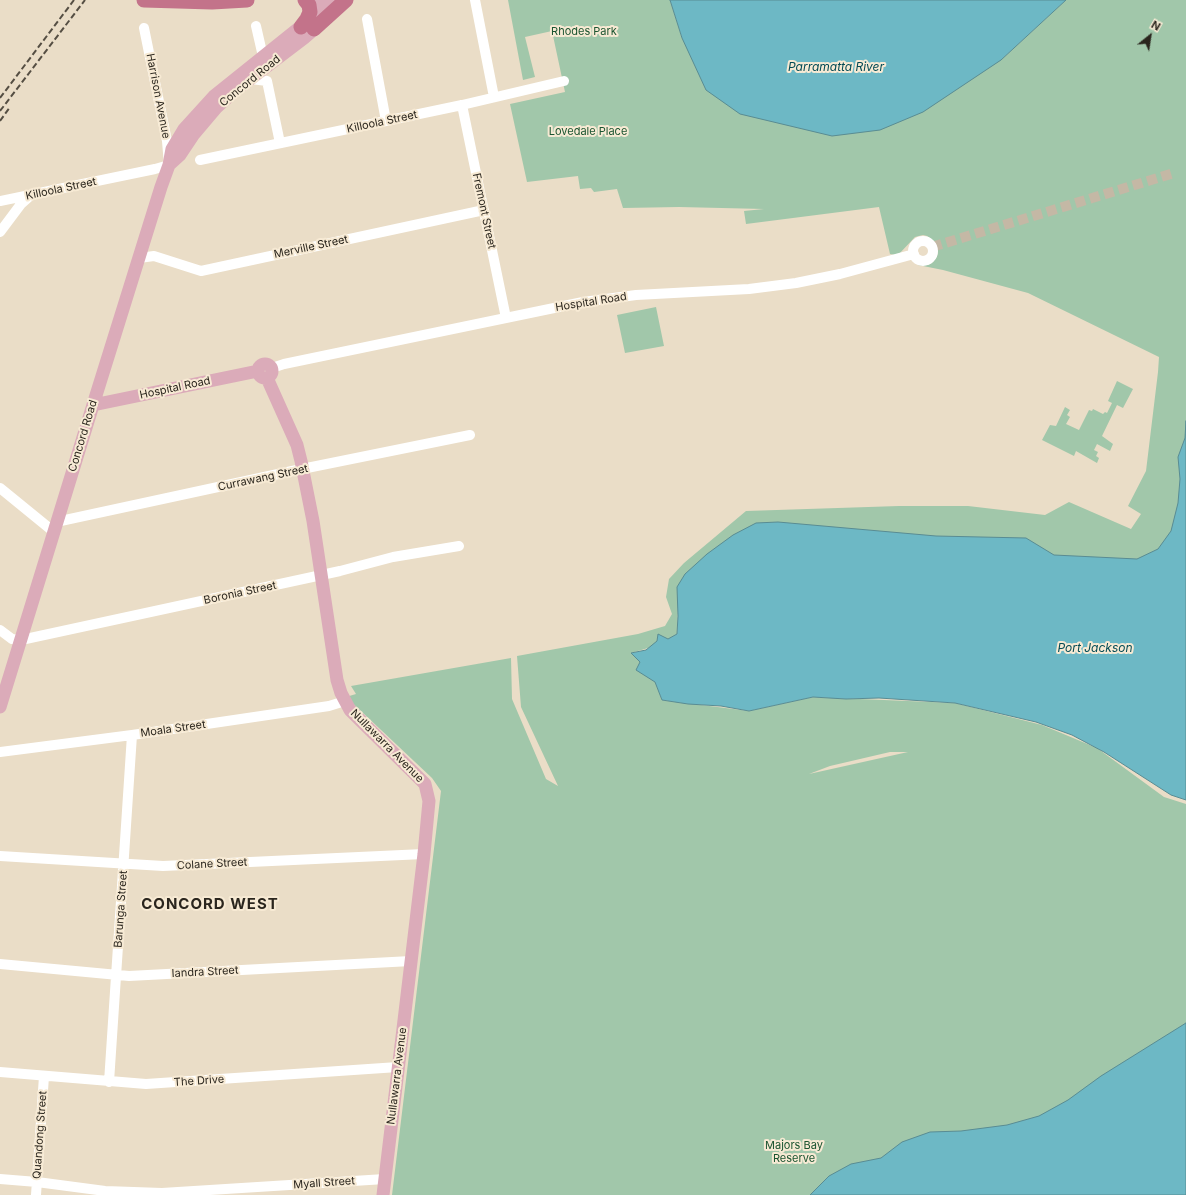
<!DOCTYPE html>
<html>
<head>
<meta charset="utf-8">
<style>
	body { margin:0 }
	#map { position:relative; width:1186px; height:1195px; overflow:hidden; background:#eaddc7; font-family:Inter,sans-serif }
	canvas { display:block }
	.north { position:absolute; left:1130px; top:16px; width:40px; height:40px; -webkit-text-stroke:3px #f7ead4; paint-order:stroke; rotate:30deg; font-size:11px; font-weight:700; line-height:16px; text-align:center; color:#2b261e }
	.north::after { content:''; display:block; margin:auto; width:14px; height:18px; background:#2b261e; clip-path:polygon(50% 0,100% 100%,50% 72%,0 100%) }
</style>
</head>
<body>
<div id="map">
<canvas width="1186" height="1195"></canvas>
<div class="north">N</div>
</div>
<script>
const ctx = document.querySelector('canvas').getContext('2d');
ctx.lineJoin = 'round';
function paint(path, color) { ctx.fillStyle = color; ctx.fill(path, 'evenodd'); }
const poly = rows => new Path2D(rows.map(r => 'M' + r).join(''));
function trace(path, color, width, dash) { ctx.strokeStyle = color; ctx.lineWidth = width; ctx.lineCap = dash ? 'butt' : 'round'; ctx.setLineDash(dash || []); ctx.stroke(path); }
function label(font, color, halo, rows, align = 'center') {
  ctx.font = font + ' Inter,sans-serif'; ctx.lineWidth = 4; ctx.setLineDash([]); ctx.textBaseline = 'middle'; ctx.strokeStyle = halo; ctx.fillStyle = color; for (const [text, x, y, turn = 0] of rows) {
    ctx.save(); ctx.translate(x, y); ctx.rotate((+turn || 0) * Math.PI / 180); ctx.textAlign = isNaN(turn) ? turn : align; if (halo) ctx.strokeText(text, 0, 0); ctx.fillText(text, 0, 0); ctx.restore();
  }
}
paint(poly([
	[508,0,670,0,682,38,1001,60,1066,0,1186,0,1186,496,1175,543,1136,565,678,607,677,634,665,643,631,653,641,662,656,681,662,700,749,711,813,697,955,703,1042,725,1097,748,1164,797,1186,804,1186,1042,1064,1118,822,1195,392,1195,441,791,432,778,346,697,356,694,351,686,511,658,512,699,546,779,558,786,521,707,517,656,638,634,665,626,672,614,666,597,669,579,684,563,746,511,899,506,968,506,1045,515,1069,502,1131,529,1141,514,1128,506,1146,471,1158,372,1159,357,1028,293,943,270,918,265,928,265,933,262,937,256,938,251,936,243,927,236,923,235,915,237,899,254,895,255,890,254,879,207,746,224,744,211,764,209,679,207,623,208,617,189,594,192,591,188,580,189,578,176,527,182,510,104,565,92,552,31,525,37,535,77,523,80],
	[890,752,908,752,809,774,830,766],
	[656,307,664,346,625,353,617,315],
	[1117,381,1133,389,1123,408,1117,405,1102,436,1113,444,1110,451,1097,444,1094,450,1098,452,1096,456,1099,458,1097,463,1076,451,1074,456,1042,440,1050,425,1056,426,1065,407,1070,410,1067,415,1070,417,1066,424,1079,430,1089,410,1092,411,1093,409,1103,414,1105,412,1107,413,1112,403,1108,401]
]), '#a1c7aa');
const water = poly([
	[670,0,1066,0,1001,60,923,112,880,130,832,136,740,114,706,90,682,38,670,0],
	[1186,421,1186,800,1171,795,1104,752,1072,735,1036,722,955,703,879,698,846,699,813,697,749,711,721,706,688,704,662,700,655,682,636,670,640,662,631,653,646,650,657,641,658,634,668,639,677,634,678,616,677,587,685,574,707,554,733,535,756,523,778,522,936,536,1026,538,1054,555,1137,559,1158,549,1171,531,1178,503,1180,479,1178,457,1185,438,1186,421],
	[1186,1023,1186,1195,810,1195,829,1176,851,1164,881,1158,902,1142,930,1132,961,1131,1007,1125,1039,1116,1068,1100,1101,1076,1186,1023]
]);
paint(water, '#6db8c5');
trace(water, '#598c93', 1);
trace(poly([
	[932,247,1174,173]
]), '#c4b8a5', 10, [10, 5]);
trace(poly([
	[475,0,494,97],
	[367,19,386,121],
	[256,26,264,61],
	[251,79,267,81,280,143],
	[462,105,506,318],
	[200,160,462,105,564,81],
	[0,201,155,169,169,165,167,141,144,28],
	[0,232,21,204,30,196],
	'913 251a10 10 0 1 1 20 0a10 10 0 1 1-20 0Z',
	[139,258,154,256,201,271,484,210],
	[272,368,284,364,583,302,636,295,749,289,796,283,840,274,914,254],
	[0,488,54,532],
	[56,522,292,471,470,435],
	[0,630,12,639,21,640,340,571,393,557,459,546],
	[0,752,132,735,329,706,345,701],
	[0,856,163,866,424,854],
	[0,964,129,976,411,961],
	[0,1072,146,1084,398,1067],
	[109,1082,132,735],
	[0,1179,37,1182,105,1191,162,1193,385,1179],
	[36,1195,44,1076]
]), '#fff', 10);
trace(poly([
	[169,165,180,155,194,134,216,108,237,89,304,38,319,25,325,17,332,0],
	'258 371a7 7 0 1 1 14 0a7 7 0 1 1-14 0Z',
	[267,378,297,445,301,461,313,521,337,680,341,693,350,710,425,784,429,801,424,854,383,1195],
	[93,405,258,371],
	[0,707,93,405,161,187,169,165,172,149,184,129,214,96,310,19,317,10,322,0]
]), '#dbabb9', 13);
trace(poly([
	[144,0,212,2,247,0],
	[301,27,307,19,310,12,309,5,305,0],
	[314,29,346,0]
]), '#c3738a', 15);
trace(poly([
	[0,98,74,0],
	[0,111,85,0],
	[0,121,10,107]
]), '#554e43', 2, [6, 3]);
label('11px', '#1a5430', '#f7ead4', [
	["Rhodes Park",584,32],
	["Lovedale Place",588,132],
	["Majors Bay",794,1146],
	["Reserve",794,1159]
]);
label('11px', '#2b261e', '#f7ead4', [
	["Concord Road",250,81,-39],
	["Harrison Avenue",158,96,79],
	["Killoola Street",382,122,-12],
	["Killoola Street",61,189,-12],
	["Fremont Street",484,211,78],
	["Merville Street",311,247,-12],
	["Hospital Road",591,302,-9],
	["Hospital Road",175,388,-12],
	["Concord Road",83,436,-73],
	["Currawang Street",263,478,-12],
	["Boronia Street",240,593,-12],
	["Moala Street",173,729,-8],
	["Nullawarra Avenue",387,746,45],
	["Colane Street",212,864,-3],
	["Barunga Street",121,909,-86],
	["Iandra Street",205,972,-3],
	["Nullawarra Avenue",397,1076,-83],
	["The Drive",199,1081,-4],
	["Quandong Street",40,1135,-86],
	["Myall Street",324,1183,-4]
]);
label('italic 12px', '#034a54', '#f7ead4', [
	["Parramatta River",836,67],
	["Port Jackson",1095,648]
]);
ctx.letterSpacing = '1px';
label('bold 15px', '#2b261e', '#f7ead4', [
	["CONCORD WEST",210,904]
]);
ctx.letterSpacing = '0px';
</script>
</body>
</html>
